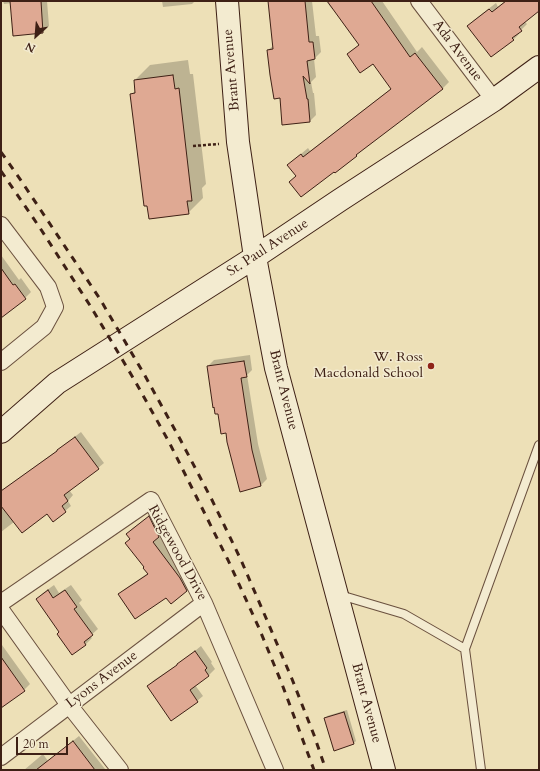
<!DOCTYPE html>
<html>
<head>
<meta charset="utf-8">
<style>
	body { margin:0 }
	#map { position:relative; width:540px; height:771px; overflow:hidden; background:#ede0b7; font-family:Cardo,serif }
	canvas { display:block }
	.frame { position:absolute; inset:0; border:2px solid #3e2015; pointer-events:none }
	.north { position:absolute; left:16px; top:16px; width:40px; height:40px; -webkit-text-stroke:3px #f3ebd0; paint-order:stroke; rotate:206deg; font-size:11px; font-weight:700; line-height:16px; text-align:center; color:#3e2015 }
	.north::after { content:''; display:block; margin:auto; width:14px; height:18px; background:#3e2015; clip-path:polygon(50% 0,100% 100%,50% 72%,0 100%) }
	.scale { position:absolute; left:16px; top:737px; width:52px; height:18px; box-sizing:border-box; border:2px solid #3e2015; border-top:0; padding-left:5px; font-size:12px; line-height:14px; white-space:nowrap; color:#3e2015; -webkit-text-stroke:3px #f3ebd0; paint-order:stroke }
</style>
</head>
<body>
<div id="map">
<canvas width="540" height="771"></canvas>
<div class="frame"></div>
<div class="north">N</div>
<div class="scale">20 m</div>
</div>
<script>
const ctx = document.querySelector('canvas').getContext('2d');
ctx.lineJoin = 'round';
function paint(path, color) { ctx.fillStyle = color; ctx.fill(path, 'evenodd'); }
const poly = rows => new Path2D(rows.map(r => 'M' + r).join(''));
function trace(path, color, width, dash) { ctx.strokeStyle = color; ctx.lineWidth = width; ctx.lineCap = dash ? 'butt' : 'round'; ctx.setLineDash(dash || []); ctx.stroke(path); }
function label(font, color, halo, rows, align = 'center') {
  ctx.font = font + ' Cardo,serif'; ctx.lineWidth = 3; ctx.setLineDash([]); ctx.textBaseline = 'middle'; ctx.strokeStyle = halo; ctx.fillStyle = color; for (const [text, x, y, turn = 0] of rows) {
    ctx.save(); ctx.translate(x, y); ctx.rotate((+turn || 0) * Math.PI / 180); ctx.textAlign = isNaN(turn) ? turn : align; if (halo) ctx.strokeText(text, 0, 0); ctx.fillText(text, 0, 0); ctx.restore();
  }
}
paint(poly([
	[3,1,47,1,49,26,43,32,12,3,4,4],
	[162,1,195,1,192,4,163,7],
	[269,1,312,1,316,36,319,36,321,52,314,59,316,77,311,82,313,93,314,93,316,115,310,121,283,124,281,97,268,50,274,45],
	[326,1,382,1,417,52,422,47,449,82,443,88,361,151,356,155,297,176,289,165,295,159,308,148,310,151,392,88,373,62,348,54,360,44,334,8,332,9],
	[505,1,539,1,539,9,524,21,527,24,518,33,519,34,513,40,468,26,474,20,496,3,498,7],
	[188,60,190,74,193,74,206,184,202,188,203,198,188,213,132,94,136,90,135,80,150,65],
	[1,255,19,280,21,278,31,292,25,298,5,314,1,309],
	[250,355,252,370,247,375,258,444,267,479,261,485,226,432,208,366,214,360],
	[81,432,104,463,98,468,69,490,73,495,68,501,71,506,65,511,47,512,14,522,1,532,1,491,59,449,64,445],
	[155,512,165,530,159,536,186,572,193,585,187,591,166,596,119,594,125,589,148,573,146,567,126,543,131,538,127,534,133,528],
	[54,585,59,593,71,585,82,600,79,603,98,629,90,636,92,638,86,644,72,654,60,631,37,599,43,593],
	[1,645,2,645,30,684,24,690,1,706],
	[201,646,212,662,211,663,215,669,209,675,195,685,203,696,197,701,148,686,154,680,180,663],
	[347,710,356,741,354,743,325,719,327,716],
	[79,736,105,769,103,770,24,770,30,765,43,754,48,761]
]), '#0003');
const building = poly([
	[10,1,41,1,43,33,13,36,10,1],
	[268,1,305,1,309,42,313,42,315,59,307,61,310,84,303,76,307,99,308,99,310,122,282,125,280,98,274,99,270,75,267,50,273,49,268,1],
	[327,1,371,1,410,57,415,53,443,89,356,155,357,156,335,173,334,172,301,197,289,182,296,176,287,165,301,154,303,157,391,89,373,64,360,73,347,54,359,45,327,1],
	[506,1,539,1,539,11,519,27,522,31,512,38,514,40,491,57,467,26,489,9,492,12,506,1],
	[173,75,175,89,179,88,192,201,187,201,189,214,149,219,147,206,144,206,130,94,135,93,134,80,173,75],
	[1,268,13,285,15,284,26,299,1,318,1,268],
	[244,361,247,377,241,378,252,450,261,486,240,492,227,442,226,433,221,434,218,414,215,414,214,407,213,408,207,366,244,361],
	[75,437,99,469,64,495,68,501,62,506,66,512,53,522,47,514,22,533,1,506,1,491,57,451,57,450,75,437],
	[149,516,159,537,153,542,180,578,187,591,171,604,166,598,135,619,118,594,148,574,143,568,144,567,125,543,130,539,126,534,149,516],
	[48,590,53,598,65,590,77,607,74,609,93,635,84,642,86,645,72,655,57,634,59,632,36,599,48,590],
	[195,651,207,668,205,670,209,676,190,690,198,702,171,721,147,686,177,665,177,664,195,651],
	[1,657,25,691,1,708,1,657],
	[344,712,354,744,334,751,324,718,344,712],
	[73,741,95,770,36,770,73,741]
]);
paint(building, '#dfa993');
trace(building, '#3e2015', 1);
const lane = poly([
	[340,595,404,614,465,649],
	[481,770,465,649,539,445]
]);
const street = poly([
	[419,1,494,100],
	[1,225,48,287,55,307,44,327,1,362],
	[1,603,151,500,204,603,275,770],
	[1,610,69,705,120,770],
	[1,757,204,603]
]);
const secondary = poly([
	[227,1,238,142,255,257,276,368,384,770],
	[1,432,57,383,255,257,340,200,494,100,539,67]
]);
trace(lane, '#6a503e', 10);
trace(street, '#6a503e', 18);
trace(secondary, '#3e2015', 24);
trace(poly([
	[193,146,219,144]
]), '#3e2015', 2.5, [3, 2]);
trace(lane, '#f3ebd0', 8);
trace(street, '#f3ebd0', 16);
trace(secondary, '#f3ebd0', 22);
trace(poly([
	[1,152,22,182,100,299,144,374,180,439,212,500,241,560,266,618,292,679,314,735,326,770],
	[1,171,40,228,91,307,135,381,169,442,228,560,259,628,282,684,314,770]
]), '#3e2015', 3, [7, 7]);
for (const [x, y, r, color] of [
	[431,366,4,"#8f2418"]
]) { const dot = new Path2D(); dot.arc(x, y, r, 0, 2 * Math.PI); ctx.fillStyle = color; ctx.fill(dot); trace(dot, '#f3ebd0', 1.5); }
label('14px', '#3e2015', '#f3ebd0', [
	["Ada Avenue",457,51,53],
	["Brant Avenue",232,70,-95],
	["St. Paul Avenue",268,248,-33],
	["Brant Avenue",283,390,76],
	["Ridgewood Drive",177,553,61],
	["Lyons Avenue",102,680,-37],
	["Brant Avenue",366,703,75]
]);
label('14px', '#3e2015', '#f3ebd0', [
	["W. Ross",423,358],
	["Macdonald School",423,374]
], 'right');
</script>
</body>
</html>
